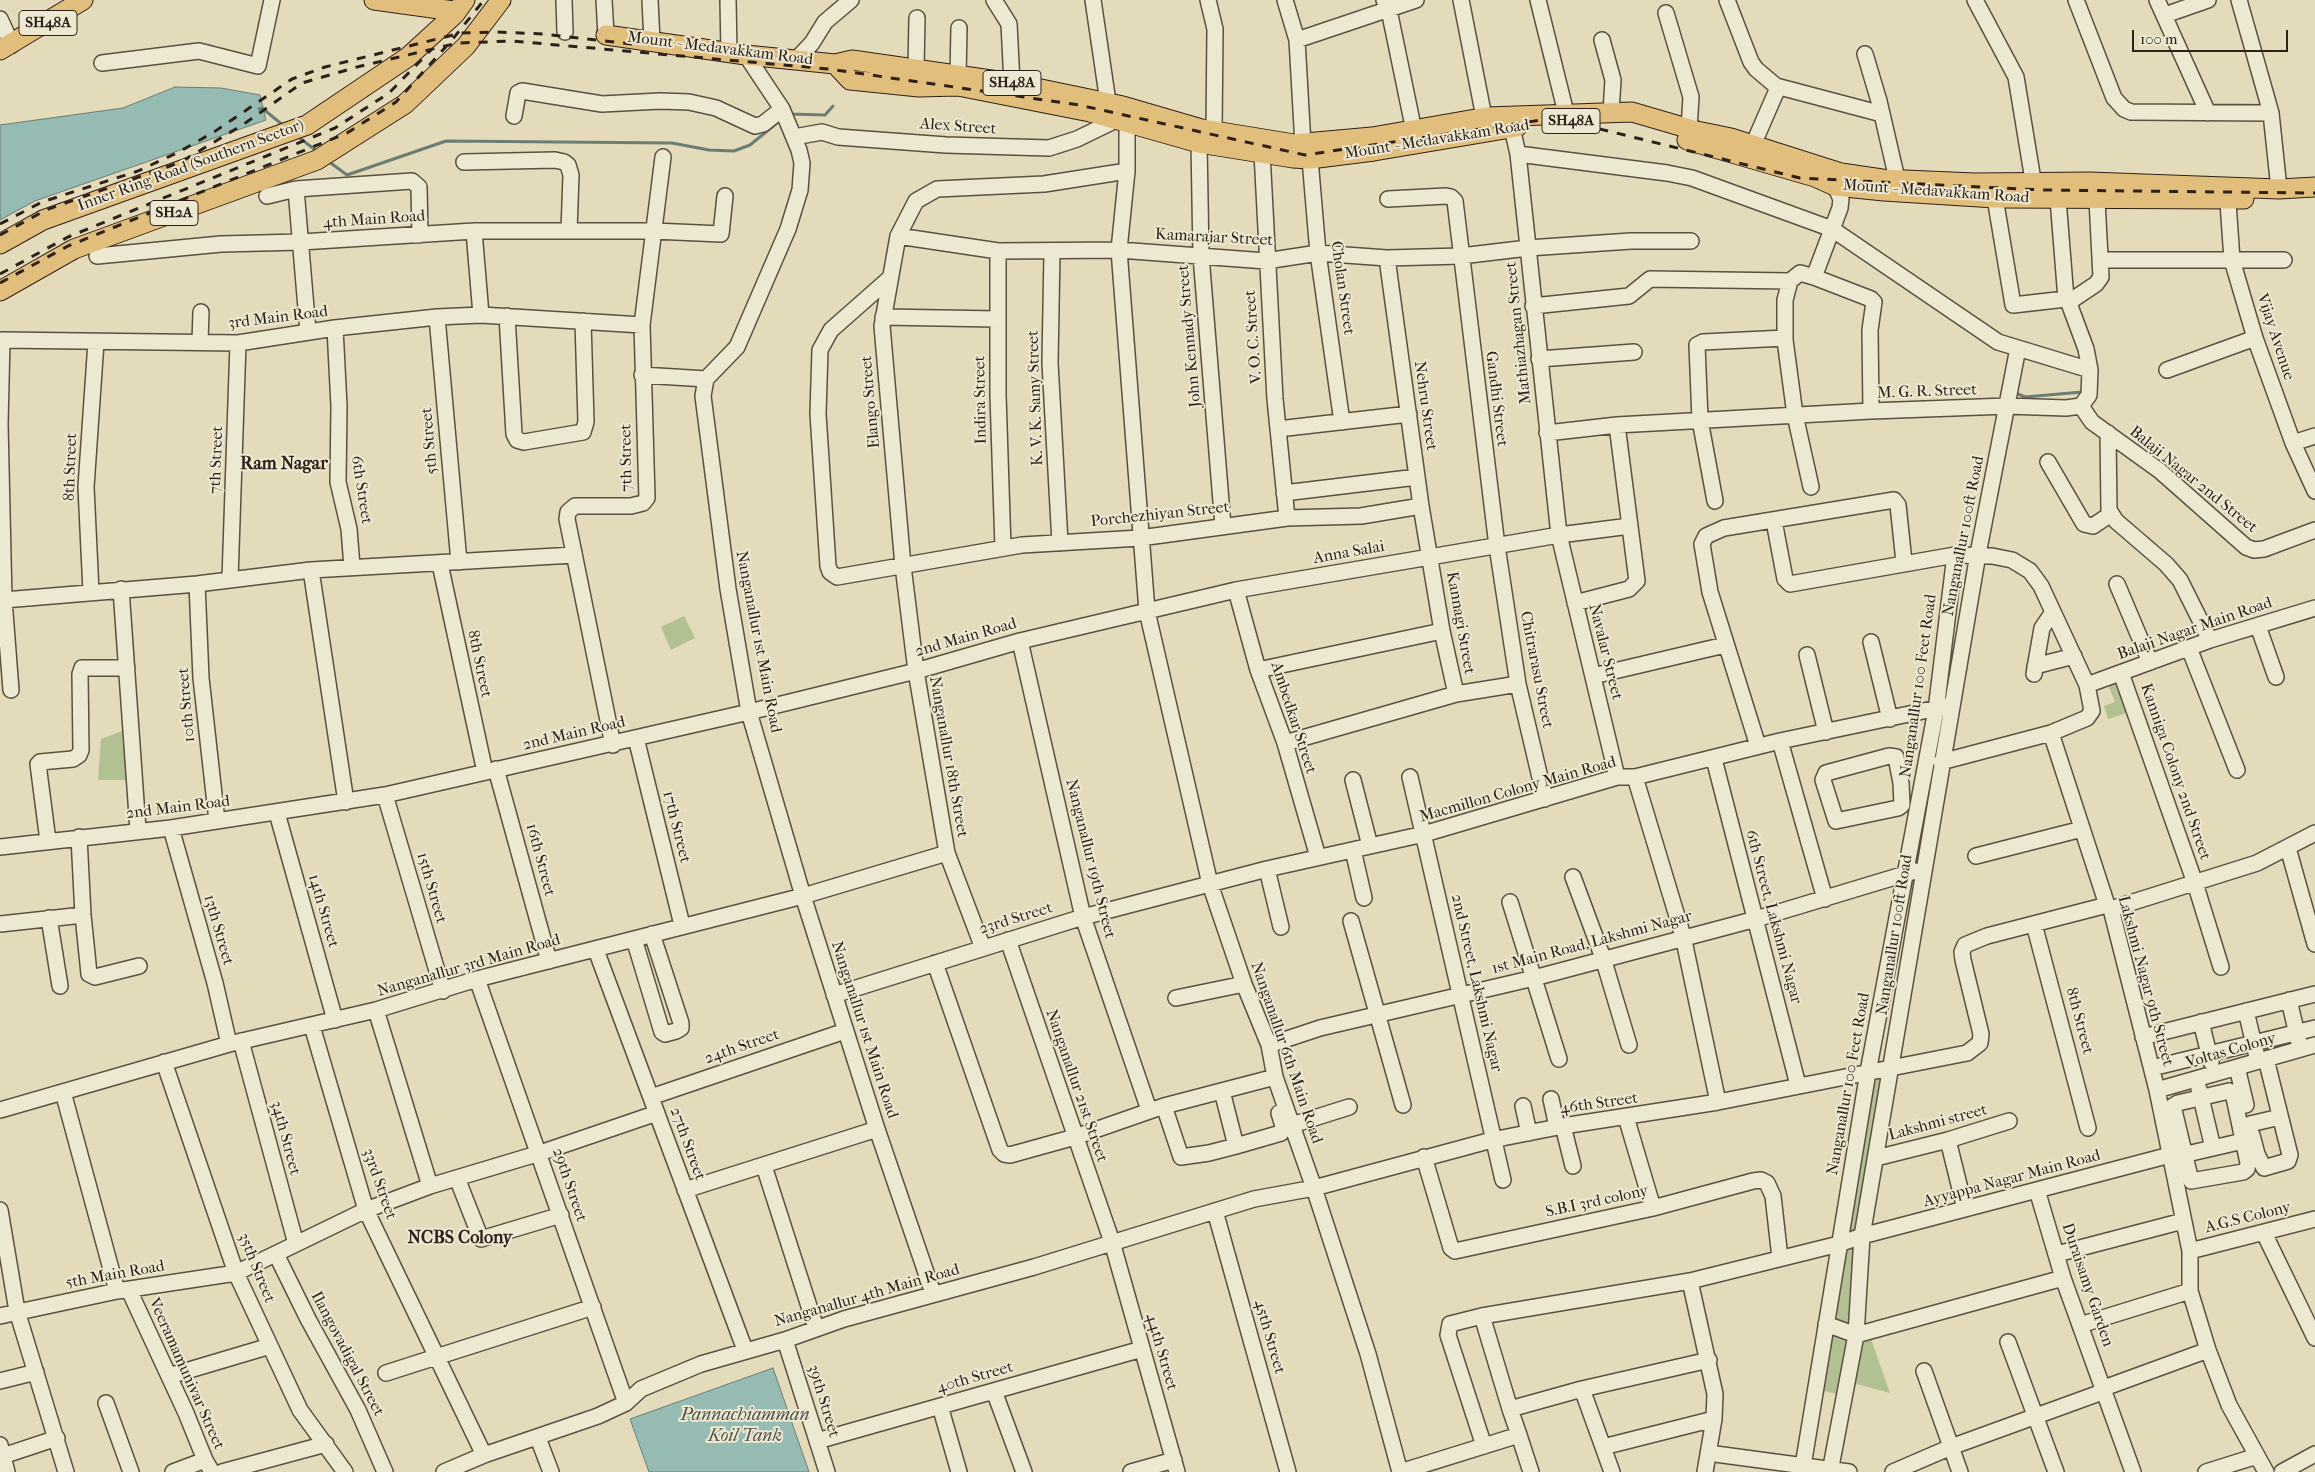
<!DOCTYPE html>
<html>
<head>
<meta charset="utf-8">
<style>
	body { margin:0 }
	#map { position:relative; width:2315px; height:1472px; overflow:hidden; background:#e4dbba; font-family:"IM FELL French Canon",serif }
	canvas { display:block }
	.scale { position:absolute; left:2132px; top:30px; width:156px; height:22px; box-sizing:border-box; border:2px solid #2f211a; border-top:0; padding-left:6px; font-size:15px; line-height:18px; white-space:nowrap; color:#2f211a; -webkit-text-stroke:4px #ede8d2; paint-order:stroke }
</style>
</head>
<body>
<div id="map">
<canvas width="2315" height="1472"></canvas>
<div class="scale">100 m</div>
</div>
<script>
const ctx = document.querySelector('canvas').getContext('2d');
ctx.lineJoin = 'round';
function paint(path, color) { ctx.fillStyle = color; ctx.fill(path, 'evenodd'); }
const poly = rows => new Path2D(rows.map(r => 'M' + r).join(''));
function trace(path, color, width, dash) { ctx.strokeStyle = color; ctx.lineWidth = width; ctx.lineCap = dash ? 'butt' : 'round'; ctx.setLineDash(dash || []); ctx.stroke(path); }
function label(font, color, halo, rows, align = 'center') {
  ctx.font = font + ' "IM FELL French Canon",serif'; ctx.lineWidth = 4; ctx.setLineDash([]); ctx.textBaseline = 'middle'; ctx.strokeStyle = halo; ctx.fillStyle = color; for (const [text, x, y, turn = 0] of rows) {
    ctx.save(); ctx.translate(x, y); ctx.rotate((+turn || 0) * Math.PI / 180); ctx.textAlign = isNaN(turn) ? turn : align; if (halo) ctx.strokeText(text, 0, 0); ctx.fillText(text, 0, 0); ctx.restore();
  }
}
paint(poly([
	[684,616,695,638,671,650,661,627],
	[2121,680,2130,712,2108,719,2104,706,2115,702,2108,685],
	[122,731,127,780,98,780,101,739],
	[1887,1074,1859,1235,1843,1240,1871,1077],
	[1859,1242,1852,1327,1833,1320,1842,1247],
	[1830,1329,1850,1334,1837,1394,1818,1390],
	[1870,1336,1890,1393,1853,1383,1859,1340]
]), '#b1c192');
const water = poly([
	[175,87,221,88,260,95,266,120,35,201,0,220,0,125,123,108,175,87],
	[773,1368,809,1472,649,1472,630,1419,773,1368]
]);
paint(water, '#95bbb3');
trace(water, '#6c7d76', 1);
trace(poly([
	[259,109,262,108,284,126],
	[789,114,825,115,833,106],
	[297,136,318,152],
	[328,161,347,175,446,141,672,143,709,150,734,151,750,145,782,119],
	[2018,394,2025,397,2082,392]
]), '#6c7d76', 3);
const minor = poly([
	[564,0,565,32],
	[604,0,606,35],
	[650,0,652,41],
	[728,0,729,52],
	[994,0,1009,24,1012,83],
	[1093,0,1108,102],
	[1208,0,1215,29,1214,131],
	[1285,0,1297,40,1303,145],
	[1384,0,1389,10,1414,131],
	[1461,0,1484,117],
	[1538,0,1566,113],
	[1727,0,1751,62,1756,69,1776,86,1777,90,1753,145],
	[1975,0,2016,77,2035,192],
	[2076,0,2114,98,2124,109,2131,112,2271,113],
	[2157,0,2208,113],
	[2239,0,2271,113,2279,189],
	[1666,13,1691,97,1689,129],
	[2165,15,2208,0],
	[0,19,12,45],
	[1297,40,1416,0],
	[1602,40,1613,80,1611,112],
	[1865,54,1879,101,1897,179],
	[746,55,782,109,799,150,802,163,800,190,788,229,737,347,706,379,703,396,728,589,749,712,803,896,877,1129,933,1293],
	[797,59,812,43,825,22,851,0],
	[102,63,199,51,258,66,272,0],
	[916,69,917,18],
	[958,76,959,28],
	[1776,86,1882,114],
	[1127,113,1127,171,1119,250,1147,611,1210,884,1244,984,1269,1045,1275,1077,1314,1188,1368,1354,1400,1472],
	[514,116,518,93,522,91,602,104,660,101,689,102,716,108,755,126,763,124,782,109],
	[1506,121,1512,128,1518,154,1559,535,1617,777],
	[794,137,822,132,838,137,946,145,1049,148,1077,139,1116,120],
	[1199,143,1201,256,1223,526],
	[1262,153,1275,399,1287,518],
	[1518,154,1667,173,1692,178,1832,229,1998,342,2090,370],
	[1310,159,1318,253,1342,422],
	[464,162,555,160,564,162,568,165,571,175,569,231],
	[2227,188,2232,260,2255,338,2293,443,2315,491],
	[296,189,308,332],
	[267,196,296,189,412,181,419,187,420,235],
	[1995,198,2013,305,2066,299,2058,199],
	[1388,199,1446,196,1451,197,1455,201,1497,546,1518,684,1545,799],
	[474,231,481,315],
	[898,236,998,251,1119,250,1266,261,1318,253,1387,258,1461,256,1528,248,1631,241,1691,241],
	[998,251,998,395,1003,548],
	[1052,252,1050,363,1060,543],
	[97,256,221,244,301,242,474,231,654,231,721,234,725,196],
	[1387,258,1421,506,1442,631,1456,694],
	[2101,260,2284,260],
	[1814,277,1840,208,1841,199,1835,186,1839,178],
	[890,278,831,330,820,350,818,414,828,566,830,572,837,577,1022,545,1140,538,1287,518,1361,516,1421,506],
	[1790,281,1785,300,1785,340,1795,415,1811,487],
	[1533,306,1629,296,1650,279,1790,281,1800,273,1814,277,1871,299,1874,302,1870,330,1871,411],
	[507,316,514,434,517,440,524,442,583,432,586,422,583,321],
	[437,317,459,562],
	[883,317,997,319],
	[335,328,339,406,338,482,349,529,352,567],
	[200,342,201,312],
	[1539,359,1634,352],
	[2167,370,2255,338],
	[642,375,706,379],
	[2081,406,2092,422,2160,471,2246,547,2254,550,2264,549,2315,530],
	[1278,429,1409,414],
	[1547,433,1617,425,1871,411,2007,406,2066,408,2081,406,2089,395,2090,370,2086,349,2070,306,2072,300,2096,284,2101,277,2097,200],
	[2108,433,2109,510,2116,521,2166,564,2180,580,2210,640],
	[2293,443,2315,436],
	[2048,462,2084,524,2093,526,2111,514],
	[1284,493,1417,477],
	[1715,501,1700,420,1697,345,1703,342,1785,338],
	[1774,521,1785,579,1790,584,1955,555,1992,556,2012,560,2030,571,2041,586,2087,685,2092,711,2087,718,2051,733,1941,762],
	[440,564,485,772],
	[311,570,346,802],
	[230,579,238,343],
	[197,584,201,678,217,821],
	[2117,584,2150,662],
	[121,589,138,830],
	[1236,590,1258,670,1285,743,1318,857],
	[91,592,86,487,96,342],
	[4,600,197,584,311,570,574,555],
	[1575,603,1629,589,1637,581,1617,425],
	[2258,626,2276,677],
	[1020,641,1083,917,1149,1110],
	[1871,642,1890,719],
	[2189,648,2237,770],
	[1807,655,1826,732],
	[2035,666,2074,656],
	[1258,670,1442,631],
	[2121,673,2195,883,2221,967],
	[2034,674,2042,628,2053,612],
	[1593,676,1725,645],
	[2087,685,2210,640,2315,608],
	[11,690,4,600,0,424,2,340,238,343,335,328,437,317,481,315,642,325],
	[2051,733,2107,905,2111,909,2157,1090,2190,1251,2190,1291,2208,1350,2229,1405,2266,1472],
	[636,738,682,925],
	[1780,741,1825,899],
	[1285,743,1456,694,1518,684],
	[613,745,567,519,568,512,575,506,631,506,643,503,647,498,642,325,663,157],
	[1758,746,1710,592,1702,544,1706,536,1724,528,1894,500,1898,505,1904,562],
	[1889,756,1896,757,1901,783,1902,805,1898,808,1836,821,1823,780,1826,773,1889,756],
	[1714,759,1798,1085],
	[496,769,549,961],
	[1410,777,1503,1180],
	[1635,777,1683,936,1718,1102],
	[1353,780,1370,846],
	[385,795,443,991],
	[277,813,335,1020],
	[171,828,215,983,229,1044],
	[79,837,83,915,89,974,95,977,139,966],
	[48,841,38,764,40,762,73,759,79,755,81,750,80,674,82,668,127,668],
	[0,847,171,828,385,795,749,712,916,671,1020,641,1236,590,1559,535,1630,526],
	[2288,848,2315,944],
	[1353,850,1364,898],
	[1976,856,2082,829],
	[1267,869,1281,927],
	[1573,877,1603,958,1629,1045],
	[1510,902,1559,1059],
	[2111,909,2257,863,2315,833],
	[49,918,60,986],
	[1351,921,1403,1105],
	[0,924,83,915],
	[2034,924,2088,1128],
	[634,939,662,1032,665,1034,676,1031,681,1028,681,1023,652,934],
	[1008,940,1112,1242,1177,1472],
	[983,948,947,853,916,671,903,566,882,326,898,236,916,201,937,189,1044,184,1127,171],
	[596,950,745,1350],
	[935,963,1000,1150,1004,1154,1010,1155,1075,1137,1164,1106,1275,1077],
	[477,979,626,1403],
	[834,995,1083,917,1267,869,1424,834,1617,777,1635,777,1780,741,1952,705],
	[1176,998,1244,984],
	[2289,1000,2299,1043],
	[376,1010,430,1186],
	[2246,1011,2256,1053],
	[2201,1022,2211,1062],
	[312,1026,366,1210,484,1455],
	[2143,1037,2315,994],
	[241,1041,296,1244],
	[1269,1045,1320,1028,1534,978,1756,919,1915,871],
	[164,1062,236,1273,300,1410,345,1472],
	[2237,1067,2246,1105],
	[2152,1071,2156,1067,2315,1028],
	[2199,1089,2213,1148],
	[2157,1090,2315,1045],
	[2229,1091,2233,1093,2248,1163,2247,1169,2243,1172,2191,1181,2173,1106,2178,1103,2229,1091],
	[63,1092,117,1291],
	[651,1097,845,1031],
	[1551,1099,1557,1127],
	[1164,1106,1181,1157,1209,1153,1236,1146,1222,1091],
	[1523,1106,1529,1133],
	[0,1110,229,1044,376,1010,477,979,803,896,947,853],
	[1626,1117,1653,1208],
	[2250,1124,2280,1117],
	[1292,1125,1349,1107],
	[1563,1126,1573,1166],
	[2252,1135,2257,1154,2264,1168,2288,1161,2290,1155,2266,1059],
	[1948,1140,1965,1209],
	[1236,1146,1281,1133,1283,1126,1279,1113],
	[1424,1157,1451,1248,1455,1251,1653,1208,1753,1181,1761,1180,1767,1183,1773,1196,1780,1258],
	[2174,1157,2243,1141],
	[1876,1158,1948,1140,2009,1121],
	[764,1166,816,1328],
	[457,1178,481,1239,561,1215],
	[685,1190,877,1129],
	[2037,1190,2063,1278,2133,1472],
	[0,1210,17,1311,66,1472],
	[1215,1211,1288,1472],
	[2264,1233,2315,1338],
	[2190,1251,2315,1219],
	[276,1254,308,1319,358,1410,385,1472],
	[2057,1254,2183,1221],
	[1690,1281,1715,1394,1714,1419,1705,1472],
	[129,1290,186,1413,205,1460,212,1472],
	[0,1316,117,1291,236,1273,366,1210,430,1186,540,1153,657,1113],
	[1482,1316,1510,1409],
	[1826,1324,1856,1335,2063,1278],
	[2080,1325,2190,1291],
	[785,1340,827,1472],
	[2008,1342,2056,1472],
	[1924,1371,1960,1472],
	[386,1373,593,1307],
	[169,1376,270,1346],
	[0,1381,36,1372],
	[2104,1388,2208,1350],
	[1582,1389,1603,1447],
	[994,1391,1024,1472],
	[106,1403,131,1472],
	[940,1406,959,1472],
	[1519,1435,1510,1409,1582,1389,1709,1360],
	[538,1438,551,1472],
	[817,1441,1142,1349],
	[0,1445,7,1472],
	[1484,1446,1448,1335,1450,1324,1482,1316,1690,1281,1839,1244,1862,1236,2170,1155],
	[1708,1453,1849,1472],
	[0,1457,57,1438],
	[173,1472,205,1460],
	[222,1472,326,1444],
	[444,1472,484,1455,598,1416,626,1403,641,1389,701,1364,785,1340,844,1319,1034,1267,1254,1199,1314,1188,1492,1140,1563,1126,1718,1102,1967,1053,1980,1043,1981,1034,1963,960,1962,952,1965,945,1987,936,2107,905],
	[1131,1472,1174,1460],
	[1400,1472,1519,1435,1531,1472],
	[1612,1472,1603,1447,1714,1419],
	[1802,1472,1868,1072,1936,710,1955,555],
	[1830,1472,1856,1335,1862,1236,1978,554,2018,348],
	[1893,1472,1951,1447,2105,1391],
	[2206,1472,2257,1456],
	[2282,1472,2315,1454]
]);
const major = poly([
	[374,0,454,11,455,14],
	[606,35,746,55,835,64,852,60,1012,83,1123,106,1202,129,1294,144,1372,137,1487,117,1632,112,1697,131,1731,138,1841,173,1882,179,1974,183,2090,182,2279,189,2315,187],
	[0,50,83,0],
	[835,64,850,80,919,87,958,86,1090,112,1199,143,1293,158,1310,159,1374,151,1517,127],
	[1687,140,1815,177,1835,186,1884,191,1995,198,2244,199],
	[0,244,43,220,307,125,408,57,455,14,465,0],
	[0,291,74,249,317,160,405,104,466,46,501,0]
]);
trace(minor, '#5c5042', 18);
trace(major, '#2f211a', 21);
trace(minor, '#ede8d2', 15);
trace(major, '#e2be7d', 19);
trace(poly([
	[0,224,42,202,138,171,177,153,214,132,292,79,325,67,461,33,497,32,543,34,632,44],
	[0,235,46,210,181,162,244,124,302,83,357,67,458,43,512,41,829,69,1079,105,1305,155,1555,118,1800,178,2042,190,2315,193],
	[0,274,68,237,335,128,389,93,431,50],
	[0,283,68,246,347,133,396,102,452,40,484,0]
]), '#2f211a', 3, [9, 9]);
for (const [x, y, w] of [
	[48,23,58],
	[1012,83,58],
	[1571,121,58],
	[174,213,48]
]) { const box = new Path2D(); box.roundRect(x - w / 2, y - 12.5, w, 25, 4); ctx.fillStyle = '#ede8d2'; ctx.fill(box); trace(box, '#2f211a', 1); }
label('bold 15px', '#2f211a', null, [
	["SH48A",48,23],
	["SH48A",1012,83],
	["SH48A",1571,121],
	["SH2A",174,213]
]);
label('16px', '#2f211a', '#ede8d2', [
	["Mount - Medavakkam Road",720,49,7],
	["Alex Street",958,127,4],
	["Mount - Medavakkam Road",1437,140,-9],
	["Inner Ring Road (Southern Sector)",191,166,-20],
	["Mount - Medavakkam Road",1936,192,4],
	["4th Main Road",374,220,-4],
	["Kamarajar Street",1214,238,3],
	["Cholan Street",1342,288,82],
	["3rd Main Road",278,318,-7],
	["Mathiazhagan Street",1519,333,-96],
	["John Kennady Street",1190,336,-95],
	["V. O. C. Street",1254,337,-94],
	["Vijay Avenue",2275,337,72],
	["M. G. R. Street",1927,392,-2],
	["K. V. K. Samy Street",1036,398,-92],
	["Gandhi Street",1496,399,83],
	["Indira Street",981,400,-91],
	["Elango Street",871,402,-95],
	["Nehru Street",1425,406,82],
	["5th Street",430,441,-95],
	["7th Street",627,458,-91],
	["7th Street",217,460,-88],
	["8th Street",71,467,-88],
	["Balaji Nagar 2nd Street",2193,480,39],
	["6th Street",361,490,81],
	["Porchezhiyan Street",1160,515,-6],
	["Nanganallur 100ft Road",1964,536,-79],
	["Anna Salai",1349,553,-10],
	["Kannagi Street",1460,623,80],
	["Balaji Nagar Main Road",2195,629,-19],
	["2nd Main Road",966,638,-16],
	["Nanganallur 1st Main Road",758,642,79],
	["Navalar Street",1605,652,76],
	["8th Street",479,664,78],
	["Chitrarasu Street",1536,670,79],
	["Nanganallur 100 Feet Road",1919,686,-82],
	["10th Street",187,705,-95],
	["Ambedkar Street",1293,718,72],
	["2nd Main Road",574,734,-13],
	["Nanganallur 18th Street",948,757,80],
	["Kanniga Colony 2nd Street",2175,772,71],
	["Macmillon Colony Main Road",1518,790,-16],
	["2nd Main Road",178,808,-7],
	["17th Street",676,827,76],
	["Nanganallur 19th Street",1090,859,76],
	["16th Street",540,860,75],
	["15th Street",431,888,74],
	["14th Street",323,911,74],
	["6th Street, Lakshmi Nagar",1773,917,75],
	["23rd Street",1016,919,-17],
	["13th Street",218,930,74],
	["Nanganallur 100ft Road",1895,935,-81],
	["1st Main Road, Lakshmi Nagar",1592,943,-15],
	["Nanganallur 3rd Main Road",469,966,-16],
	["Lakshmi Nagar 9th Street",2145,981,75],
	["2nd Street, Lakshmi Nagar",1476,983,77],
	["8th Street",2079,1021,75],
	["Nanganallur 1st Main Road",864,1030,72],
	["24th Street",742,1047,-19],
	["Voltas Colony",2231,1051,-16],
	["Nanganallur 6th Main Road",1286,1053,71],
	["Nanganallur 100 Feet Road",1849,1084,-80],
	["Nanganallur 21st Street",1076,1086,71],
	["46th Street",1599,1104,-8],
	["Lakshmi street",1938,1123,-15],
	["34th Street",285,1138,75],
	["27th Street",687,1144,70],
	["Ayyappa Nagar Main Road",2012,1179,-15],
	["33rd Street",379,1184,71],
	["29th Street",569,1185,71],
	["S.B.I 3rd colony",1597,1202,-12],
	["A.G.S Colony",2248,1218,-14],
	["35th Street",256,1268,68],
	["5th Main Road",115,1275,-10],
	["Duraisamy Garden",2087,1285,71],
	["Nanganallur 4th Main Road",867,1296,-16],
	["45th Street",1269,1337,74],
	["44th Street",1161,1352,74],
	["Ilangovadigal Street",347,1354,62],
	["Veeramamunivar Street",186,1374,66],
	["40th Street",975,1378,-16],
	["39th Street",823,1401,73]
]);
label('bold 18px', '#2f211a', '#ede8d2', [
	["Ram Nagar",284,465],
	["NCBS Colony",460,1239]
]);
label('italic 18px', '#4e4f48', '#ede8d2', [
	["Pannachiamman",745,1416],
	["Koil Tank",745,1437]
]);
</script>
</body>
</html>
